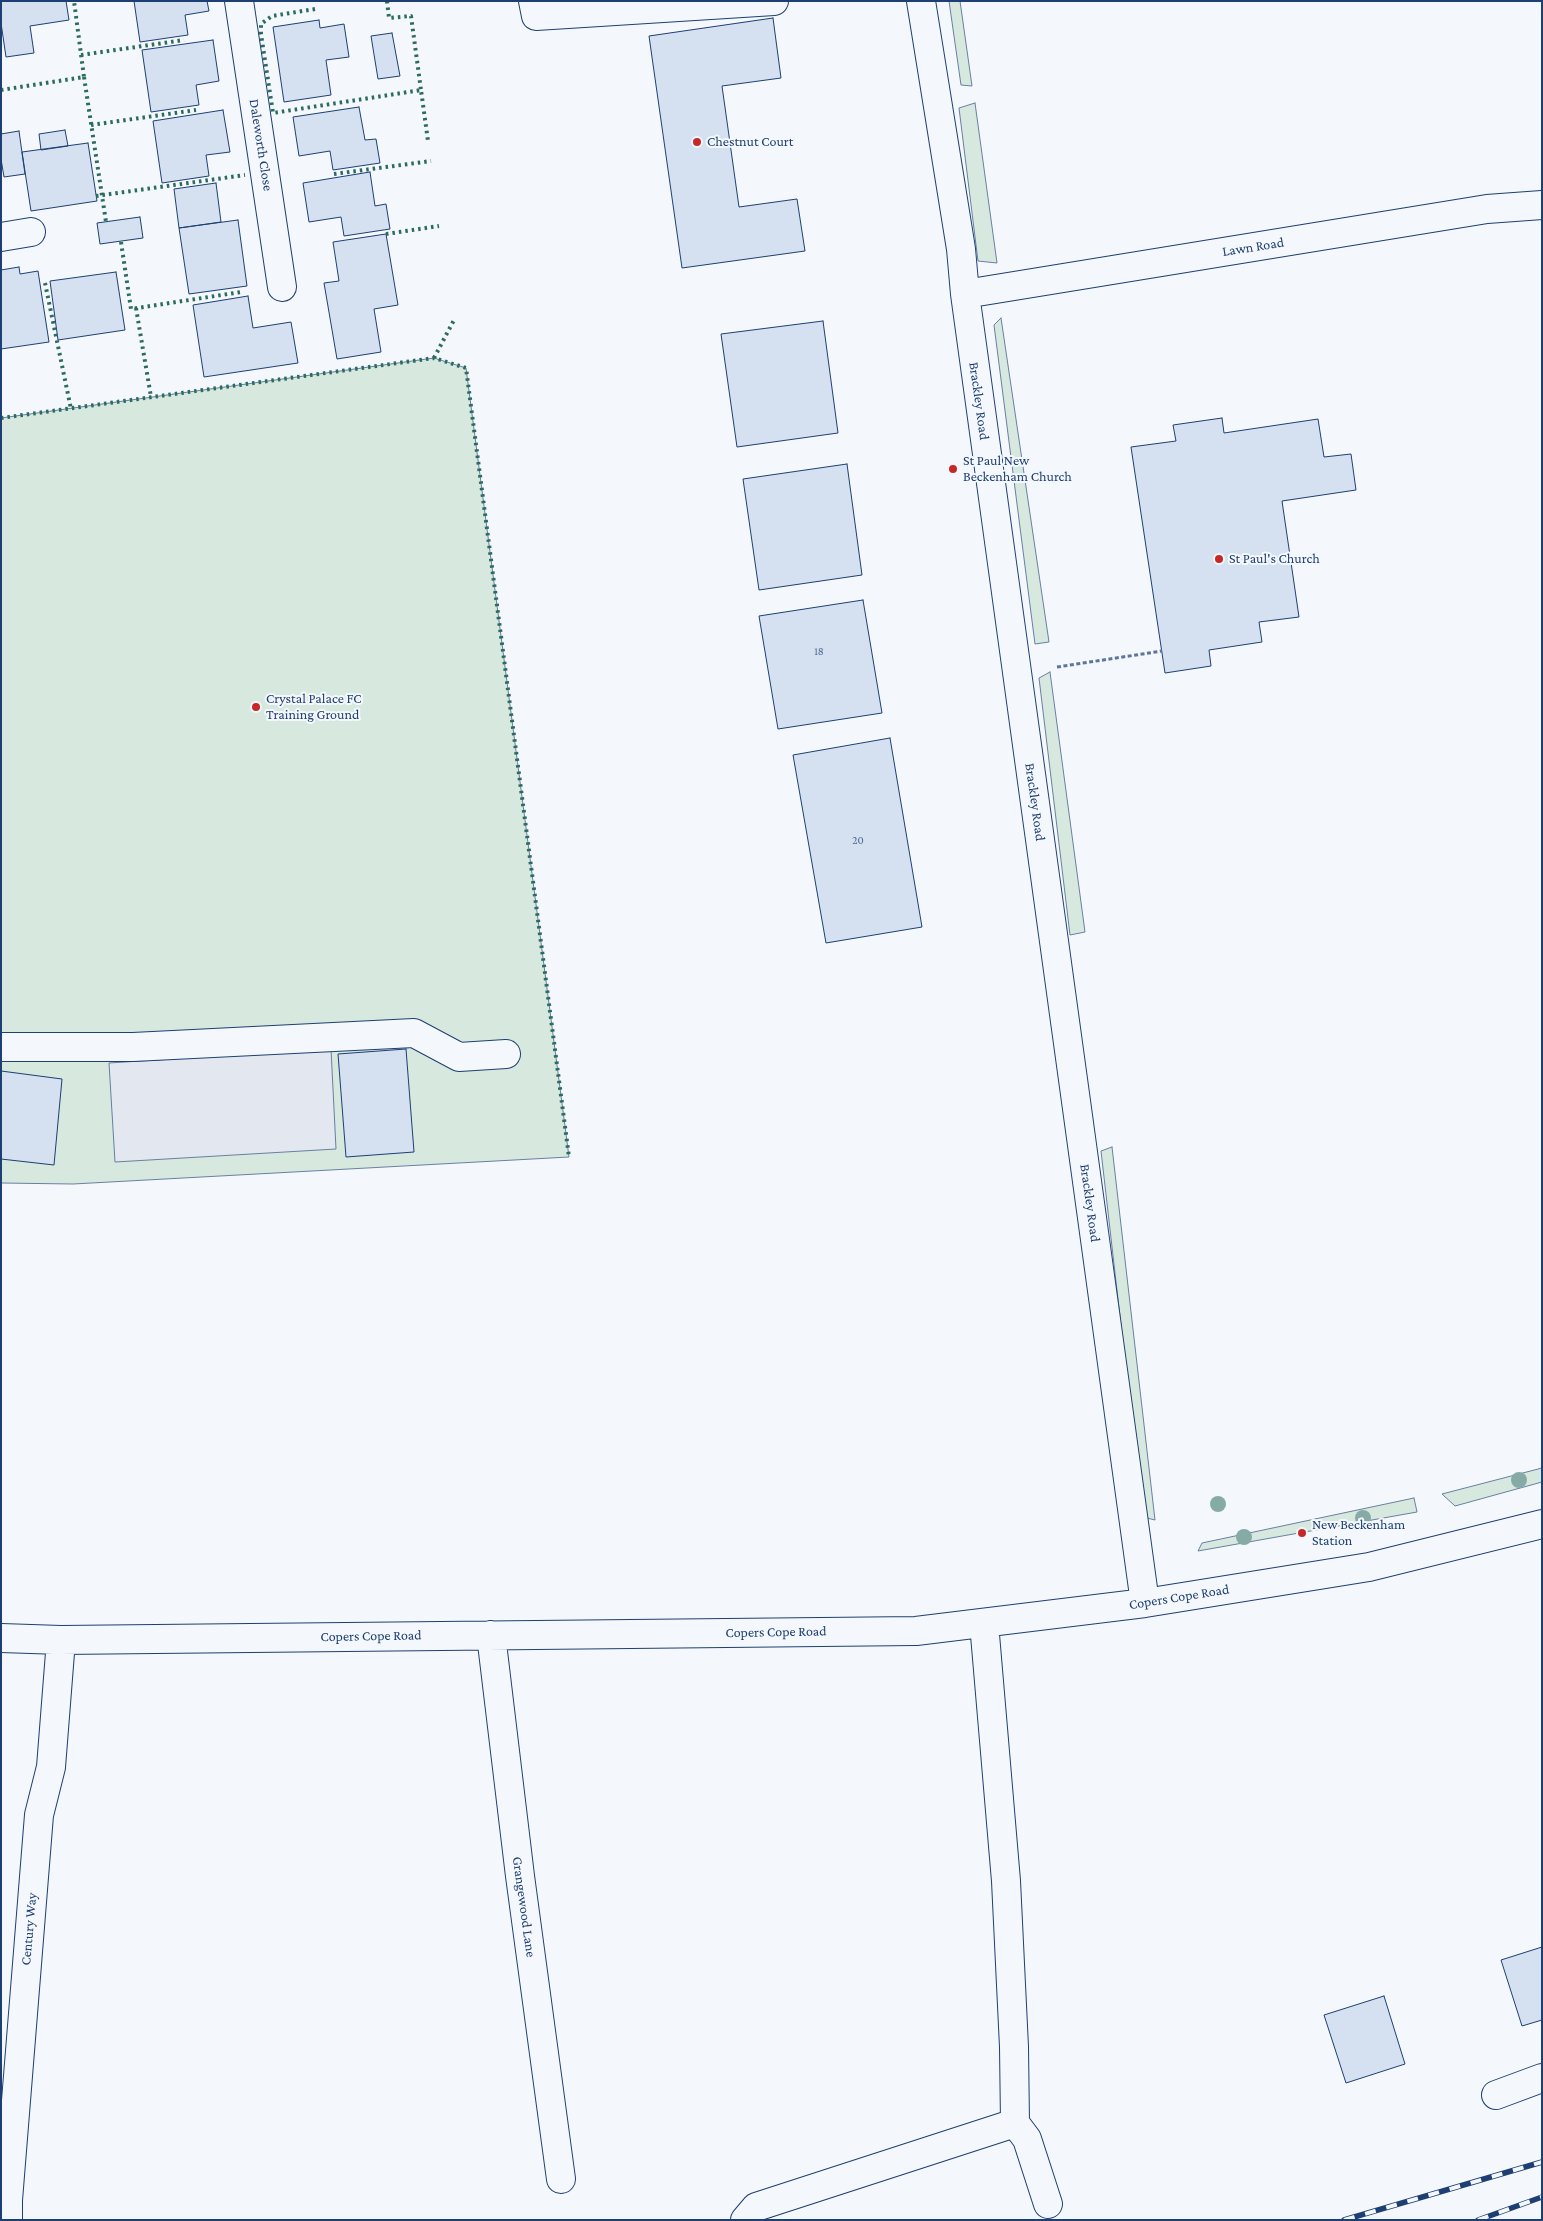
<!DOCTYPE html>
<html>
<head>
<meta charset="utf-8">
<style>
	body { margin:0 }
	#map { position:relative; width:1543px; height:2221px; overflow:hidden; background:#f4f7fb; font-family:"Crimson Pro",serif }
	canvas { display:block }
	.frame { position:absolute; inset:0; border:2px solid #1d3f73; pointer-events:none }
</style>
</head>
<body>
<div id="map">
<canvas width="1543" height="2221"></canvas>
<div class="frame"></div>
</div>
<script>
const ctx = document.querySelector('canvas').getContext('2d');
ctx.lineJoin = 'round';
function paint(path, color) { ctx.fillStyle = color; ctx.fill(path, 'evenodd'); }
const poly = rows => new Path2D(rows.map(r => 'M' + r).join(''));
function trace(path, color, width, dash) { ctx.strokeStyle = color; ctx.lineWidth = width; ctx.lineCap = dash ? 'butt' : 'round'; ctx.setLineDash(dash || []); ctx.stroke(path); }
function label(font, color, halo, rows, align = 'center') {
  ctx.font = font + ' "Crimson Pro",serif'; ctx.lineWidth = 4; ctx.setLineDash([]); ctx.textBaseline = 'middle'; ctx.strokeStyle = halo; ctx.fillStyle = color; for (const [text, x, y, turn = 0] of rows) {
    ctx.save(); ctx.translate(x, y); ctx.rotate((+turn || 0) * Math.PI / 180); ctx.textAlign = isNaN(turn) ? turn : align; if (halo) ctx.strokeText(text, 0, 0); ctx.fillText(text, 0, 0); ctx.restore();
  }
}
const green = poly([
	[949,1,960,1,972,86,961,85,949,1],
	[975,103,997,263,978,261,959,108,975,103],
	[1001,318,1049,642,1035,644,994,325,1001,318],
	[434,358,466,368,569,1157,73,1184,1,1183,1,418,434,358],
	[1050,672,1085,932,1070,935,1039,678,1050,672],
	[1112,1147,1155,1520,1143,1517,1101,1151,1112,1147],
	[1542,1468,1542,1482,1455,1506,1442,1494,1542,1468],
	[1414,1498,1417,1512,1198,1551,1202,1543,1414,1498]
]);
paint(green, '#d7e8df');
trace(green, '#687fa3', 1);
const parking = poly([
	[331,1049,336,1149,115,1162,109,1063,331,1049]
]);
paint(parking, '#e3e8f0');
trace(parking, '#687fa3', 1);
const building = poly([
	[1,1,66,1,69,20,30,26,34,53,6,57,1,23,1,1],
	[134,1,207,1,209,11,185,15,188,35,140,42,134,1],
	[773,18,781,78,722,86,739,207,797,199,805,251,682,268,649,36,773,18],
	[319,20,320,28,344,24,349,57,326,60,331,95,284,102,273,27,319,20],
	[392,33,400,76,378,79,371,36,392,33],
	[213,40,219,81,196,85,199,105,151,112,142,50,213,40],
	[359,107,365,140,376,139,380,163,333,170,330,151,299,156,293,117,359,107],
	[223,110,230,152,206,155,209,176,162,183,153,121,223,110],
	[65,130,68,146,41,150,39,134,65,130],
	[19,131,25,174,4,177,1,159,1,134,19,131],
	[88,143,97,201,31,211,22,152,88,143],
	[370,172,375,206,386,204,390,229,344,236,341,217,309,222,303,183,370,172],
	[216,183,221,222,179,228,174,189,216,183],
	[140,217,143,238,100,244,97,223,140,217],
	[238,220,247,286,189,294,179,228,238,220],
	[386,234,398,305,374,309,381,352,337,359,324,283,339,281,333,242,386,234],
	[19,267,20,274,38,271,49,342,1,349,1,270,19,267],
	[116,272,125,330,58,340,50,281,116,272],
	[248,296,253,328,291,322,298,363,204,377,193,305,248,296],
	[823,321,838,433,737,447,721,334,823,321],
	[1222,418,1224,433,1318,419,1324,457,1351,454,1356,490,1282,501,1299,617,1259,622,1262,642,1209,650,1211,666,1165,673,1131,447,1176,441,1173,425,1222,418],
	[847,464,862,575,759,590,743,479,847,464],
	[863,600,882,713,778,729,759,616,863,600],
	[890,738,922,927,826,943,793,755,890,738],
	[406,1049,414,1152,346,1157,338,1054,406,1049],
	[1,1071,62,1079,54,1165,1,1159,1,1071],
	[1542,1947,1542,2020,1522,2026,1501,1960,1542,1947],
	[1384,1996,1405,2064,1346,2083,1324,2015,1384,1996]
]);
paint(building, '#d5e0f0');
trace(building, '#1d3f73', 1);
const minor = poly([
	[239,1,282,287],
	[533,1,536,16,774,1],
	[921,1,961,249,965,294,1145,1603],
	[1,237,31,232],
	[965,294,1487,209,1542,205],
	[1,1047,133,1047,414,1033,459,1057,506,1054],
	[984,1623,1006,1881,1014,2047,1015,2123],
	[491,1635,520,1876,561,2179],
	[1,1638,61,1640,916,1631,1145,1603,1369,1567,1542,1524],
	[1496,2095,1542,2078],
	[8,2220,8,2200,39,1815,51,1767,61,1640],
	[745,2220,756,2207,1015,2123,1027,2139,1048,2204]
]);
trace(minor, '#1d3f73', 30);
trace(poly([
	[1057,667,1162,651]
]), '#5e769c', 3, [4, 2.5]);
trace(minor, '#f4f7fb', 28);
const rail = poly([
	[1344,2220,1542,2162],
	[1478,2220,1542,2197]
]);
trace(rail, '#1d3f73', 5.5);
trace(rail, '#f4f7fb', 4, [11]);
trace(poly([
	[387,1,389,18,411,16,421,90],
	[315,9,272,16,261,24,261,34,273,113,421,90,428,141],
	[81,55,184,40],
	[84,77,106,222],
	[1,90,84,77,74,1],
	[91,125,196,110],
	[334,174,431,161],
	[96,196,245,175],
	[386,234,439,226],
	[121,242,131,309,241,292],
	[45,283,71,409],
	[136,308,151,397],
	[434,358,454,320],
	[1,418,434,358,466,368,569,1157]
]), '#2c6c60', 4, [2.5, 4]);
ctx.fillStyle = '#86aba6';
for (const [x, y] of [
	[1519,1480],
	[1218,1504],
	[1363,1518],
	[1244,1537]
]) { ctx.beginPath(); ctx.arc(x, y, 8, 0, 2 * Math.PI); ctx.fill(); }
for (const [x, y, r, color] of [
	[697,142,5,"#c62828"],
	[953,469,5,"#c62828"],
	[1219,559,5,"#c62828"],
	[256,707,5,"#c62828"],
	[1302,1533,5,"#c62828"]
]) { const dot = new Path2D(); dot.arc(x, y, r, 0, 2 * Math.PI); ctx.fillStyle = color; ctx.fill(dot); trace(dot, '#f4f7fb', 2); }
label('11px', '#4b6792', null, [
	["18",819,652],
	["20",858,841]
]);
label('14px', '#1d3f73', '#f4f7fb', [
	["Chestnut Court",707,142],
	["St Paul New",963,461],
	["Beckenham Church",963,477],
	["St Paul's Church",1229,559],
	["Crystal Palace FC",266,699],
	["Training Ground",266,715],
	["New Beckenham",1312,1525],
	["Station",1312,1541]
], 'left');
label('14px', '#1d3f73', '#f4f7fb', [
	["Daleworth Close",261,145,81],
	["Lawn Road",1253,247,-9],
	["Brackley Road",979,401,82],
	["Brackley Road",1035,802,82],
	["Brackley Road",1090,1203,82],
	["Copers Cope Road",1179,1597,-9],
	["Copers Cope Road",776,1632,-1],
	["Copers Cope Road",371,1636,-1],
	["Grangewood Lane",524,1907,82],
	["Century Way",29,1929,-85]
]);
</script>
</body>
</html>
